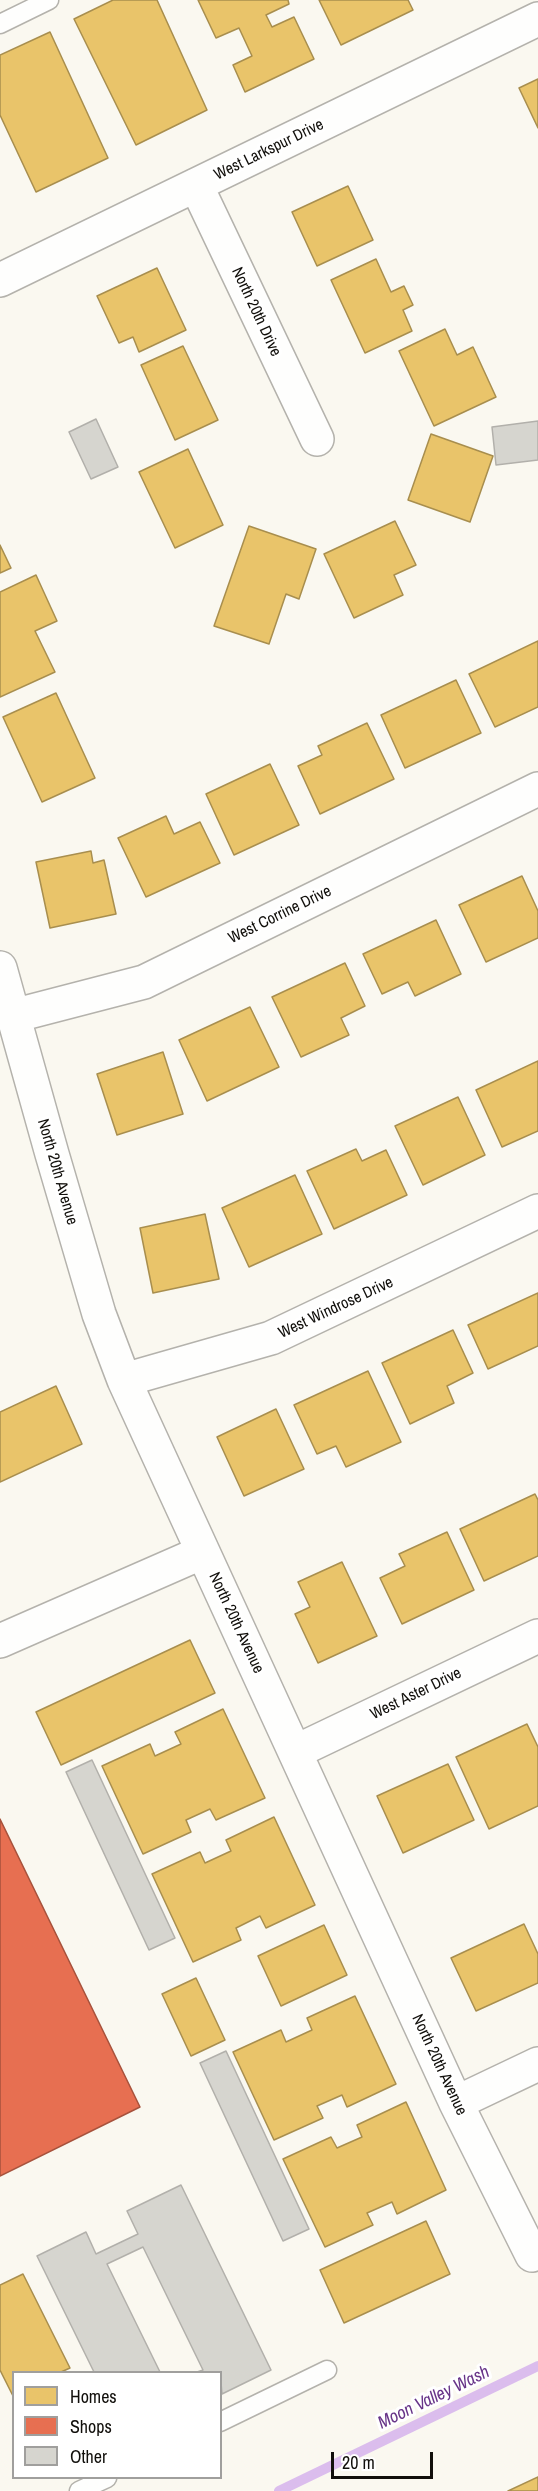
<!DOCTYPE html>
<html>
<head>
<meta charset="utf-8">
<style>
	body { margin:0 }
	#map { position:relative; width:538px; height:2491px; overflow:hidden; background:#faf8f0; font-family:"Archivo Narrow",sans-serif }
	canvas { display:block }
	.legend { position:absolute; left:12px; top:2371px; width:210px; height:108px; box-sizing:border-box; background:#fff; border:2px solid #a09f9d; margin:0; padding:8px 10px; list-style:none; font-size:18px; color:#110f0b }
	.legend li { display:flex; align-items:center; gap:12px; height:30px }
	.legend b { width:30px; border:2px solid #a09f9d }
	.scale { position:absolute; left:331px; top:2452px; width:102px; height:27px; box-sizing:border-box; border:3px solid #110f0b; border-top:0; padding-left:8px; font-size:18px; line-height:21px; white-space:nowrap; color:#110f0b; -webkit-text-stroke:4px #fff; paint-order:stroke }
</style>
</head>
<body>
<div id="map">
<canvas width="538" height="2491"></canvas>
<ul class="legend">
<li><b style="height:16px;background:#e9c46a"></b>Homes</li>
<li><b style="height:16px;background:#e76f51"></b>Shops</li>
<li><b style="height:16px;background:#d6d5cf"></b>Other</li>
</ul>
<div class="scale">20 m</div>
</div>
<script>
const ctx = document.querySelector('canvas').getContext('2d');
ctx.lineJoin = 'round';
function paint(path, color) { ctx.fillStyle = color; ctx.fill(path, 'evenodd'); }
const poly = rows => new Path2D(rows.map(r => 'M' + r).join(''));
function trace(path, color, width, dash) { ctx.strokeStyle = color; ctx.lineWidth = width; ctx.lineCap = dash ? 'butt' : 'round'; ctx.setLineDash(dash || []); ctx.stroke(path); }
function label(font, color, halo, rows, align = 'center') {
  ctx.font = font + ' "Archivo Narrow",sans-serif'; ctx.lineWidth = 6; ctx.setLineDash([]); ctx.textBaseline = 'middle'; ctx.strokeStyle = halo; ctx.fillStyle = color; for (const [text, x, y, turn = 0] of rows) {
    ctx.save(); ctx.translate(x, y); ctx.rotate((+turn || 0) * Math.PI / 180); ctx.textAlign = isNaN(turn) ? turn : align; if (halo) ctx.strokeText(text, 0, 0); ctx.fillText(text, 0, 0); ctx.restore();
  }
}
const homes = poly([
	[113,0,157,0,207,110,136,145,74,19,113,0],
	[198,0,288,0,289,4,266,15,272,27,294,17,314,59,245,92,233,65,252,56,239,28,216,38,198,0],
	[319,0,408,0,413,10,341,45,319,0],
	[50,32,108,158,36,192,0,115,0,55,50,32],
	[538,79,538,128,519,88,538,79],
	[348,186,373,240,317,266,292,212,348,186],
	[376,259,391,292,404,286,413,305,403,310,412,331,365,353,331,280,376,259],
	[157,268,186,330,139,352,133,337,119,343,97,296,157,268],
	[445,329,457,355,473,347,496,397,434,426,399,351,445,329],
	[183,346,218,420,175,440,141,365,183,346],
	[431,434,493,456,470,522,408,500,431,434],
	[188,449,223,525,175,548,139,472,188,449],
	[395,521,416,565,394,575,403,595,354,618,324,554,395,521],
	[249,526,316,549,299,599,286,594,269,644,214,626,249,526],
	[0,545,11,568,0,573,0,545],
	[36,575,57,621,35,631,55,672,0,697,0,592,36,575],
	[538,641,538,707,495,727,469,674,538,641],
	[456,680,481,733,405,768,381,715,456,680],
	[56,693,95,778,42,802,3,717,56,693],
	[367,723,394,779,320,814,298,766,322,755,318,746,367,723],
	[270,764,299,825,234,855,206,794,270,764],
	[166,816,174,834,200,822,220,863,146,897,118,838,166,816],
	[91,851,93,863,104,860,116,914,50,928,36,862,91,851],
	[522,876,538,911,538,938,486,962,459,905,522,876],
	[436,920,461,974,415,996,408,982,382,994,363,954,436,920],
	[345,963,365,1006,341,1018,349,1035,301,1057,272,997,345,963],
	[250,1007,279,1067,207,1101,179,1040,250,1007],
	[163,1052,183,1114,117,1135,97,1074,163,1052],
	[538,1061,538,1131,502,1147,476,1090,538,1061],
	[458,1097,485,1155,423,1185,395,1126,458,1097],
	[356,1149,362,1161,386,1150,407,1195,334,1229,307,1171,356,1149],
	[295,1175,322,1234,249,1267,222,1208,295,1175],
	[205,1214,219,1279,153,1293,140,1228,205,1214],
	[538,1293,538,1346,488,1369,468,1325,538,1293],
	[453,1330,473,1373,447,1386,454,1403,410,1424,382,1363,453,1330],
	[368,1371,401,1442,346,1467,336,1446,317,1454,294,1405,368,1371],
	[56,1386,82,1444,0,1482,0,1412,56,1386],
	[276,1409,304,1469,244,1496,217,1437,276,1409],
	[535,1494,538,1500,538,1556,484,1581,460,1529,535,1494],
	[447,1532,474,1590,402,1624,380,1578,405,1566,399,1554,447,1532],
	[342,1562,377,1636,318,1663,295,1614,310,1607,298,1582,342,1562],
	[190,1640,215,1693,61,1765,36,1712,190,1640],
	[223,1709,265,1798,216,1820,210,1809,186,1820,191,1832,143,1854,102,1766,150,1744,155,1756,181,1744,175,1732,223,1709],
	[527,1724,538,1747,538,1806,489,1829,456,1757,527,1724],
	[448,1764,474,1820,403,1853,377,1796,448,1764],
	[274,1817,315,1905,266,1928,260,1916,236,1928,241,1940,193,1962,152,1874,200,1852,205,1863,231,1851,226,1840,274,1817],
	[524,1924,538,1954,538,1983,476,2011,451,1958,524,1924],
	[324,1925,347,1975,281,2006,258,1956,324,1925],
	[196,1978,225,2040,191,2056,162,1994,196,1978],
	[355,1996,396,2084,347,2107,342,2095,317,2106,323,2118,274,2140,233,2052,281,2030,286,2042,312,2030,307,2018,355,1996],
	[406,2102,446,2190,397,2214,392,2202,367,2213,373,2225,325,2247,283,2159,331,2137,337,2148,362,2137,357,2125,406,2102],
	[426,2221,450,2274,344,2323,320,2270,426,2221],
	[23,2274,70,2368,61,2372,14,2372,13,2396,0,2370,0,2285,23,2274],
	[538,2477,538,2491,508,2491,538,2477]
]);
paint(homes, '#e9c46a');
trace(homes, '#a88e4e', 1.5);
const shops = poly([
	[0,1819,140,2107,0,2176,0,1819]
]);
paint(shops, '#e76f51');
trace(shops, '#a7523c', 1.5);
trace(poly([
	[279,2491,538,2366]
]), '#dbbded', 10);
const building = poly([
	[96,419,118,467,91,479,69,432,96,419],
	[538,421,538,460,496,465,492,427,538,421],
	[92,1760,175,1938,149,1950,66,1772,92,1760],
	[226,2051,309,2229,283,2241,200,2063,226,2051],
	[181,2185,271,2370,222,2394,220,2372,197,2372,203,2370,143,2247,107,2264,160,2372,94,2372,37,2256,86,2232,96,2254,138,2234,127,2211,181,2185]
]);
paint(building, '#d6d5cf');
trace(building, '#b2b0ab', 1.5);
const service = poly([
	[0,24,49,0],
	[220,2422,327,2370],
	[79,2491,107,2478]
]);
const minor = poly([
	[196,185,317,439],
	[0,280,538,19],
	[0,968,52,1154,99,1314,124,1380,456,2103,532,2255],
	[13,1016,144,982,538,789],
	[124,1380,271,1338,538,1211],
	[0,1641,203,1552],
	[295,1752,538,1636],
	[456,2103,538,2064]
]);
trace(service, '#b4b2ac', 21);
trace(minor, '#b4b2ac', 36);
trace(service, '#fefefd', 18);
trace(minor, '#fefefd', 33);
label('16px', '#110f0b', '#fff', [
	["West Larkspur Drive",269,150,-26],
	["North 20th Drive",256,312,65],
	["West Corrine Drive",280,915,-26],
	["North 20th Avenue",57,1172,74],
	["West Windrose Drive",336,1308,-25],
	["North 20th Avenue",236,1623,65],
	["West Aster Drive",416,1694,-26],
	["North 20th Avenue",439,2065,65]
]);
label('italic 18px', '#683589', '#fff', [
	["Moon Valley Wash",434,2398,-26]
]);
</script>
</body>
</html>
